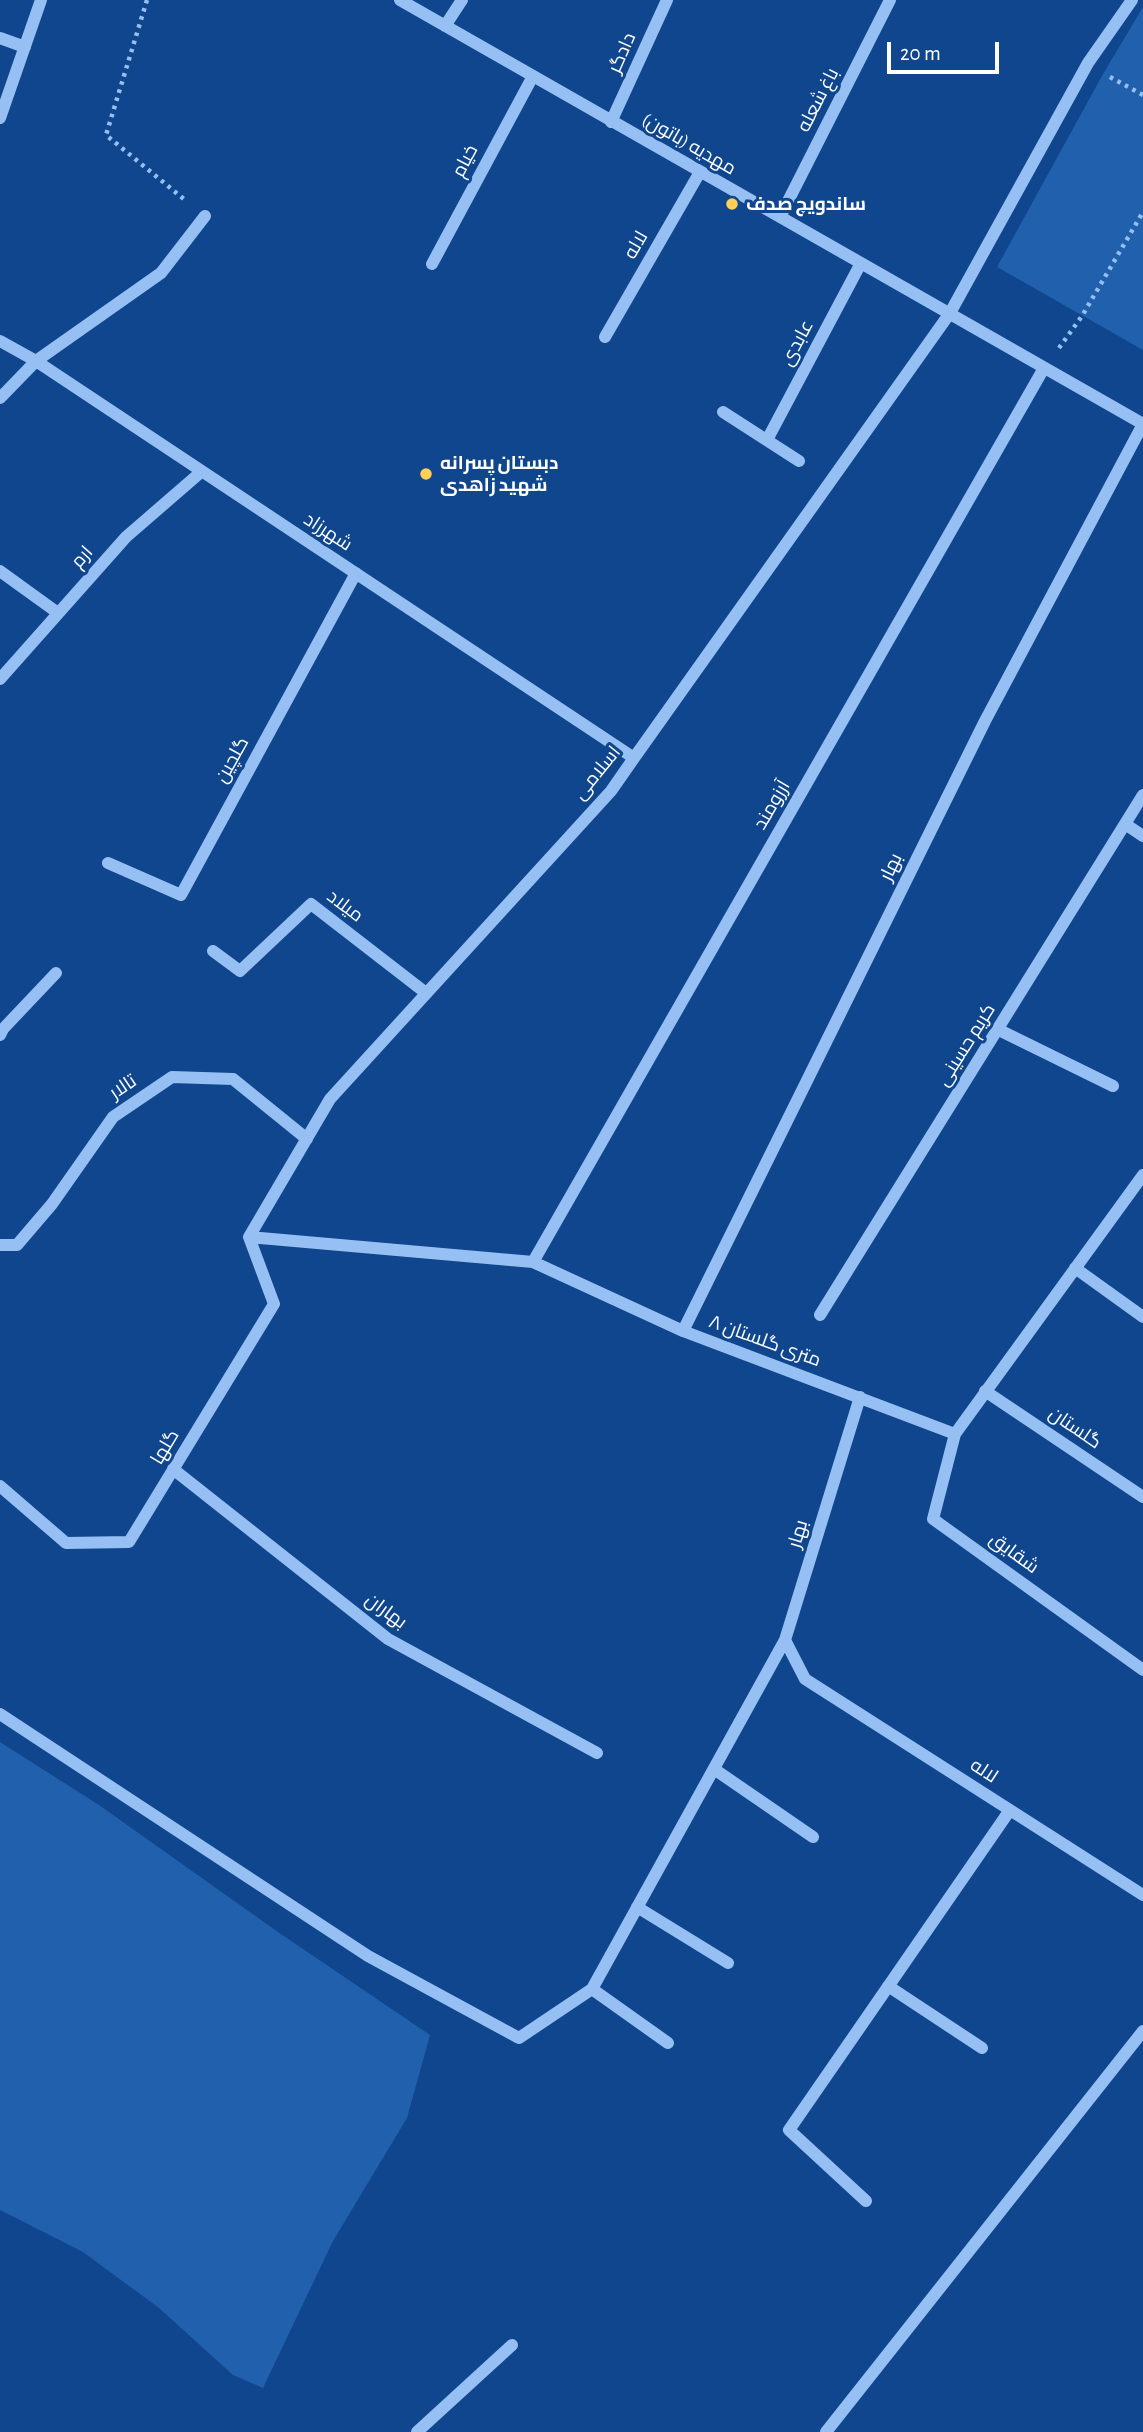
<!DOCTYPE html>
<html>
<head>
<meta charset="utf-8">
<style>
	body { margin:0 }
	#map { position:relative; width:1143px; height:2432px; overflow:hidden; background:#0f468d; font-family:"Alegreya Sans",sans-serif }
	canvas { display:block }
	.scale { position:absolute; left:887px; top:42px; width:112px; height:32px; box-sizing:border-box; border:4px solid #fff; border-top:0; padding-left:9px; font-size:21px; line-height:24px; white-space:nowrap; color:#fff; -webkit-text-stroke:5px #0f468d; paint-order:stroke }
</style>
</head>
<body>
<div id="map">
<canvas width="1143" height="2432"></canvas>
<div class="scale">20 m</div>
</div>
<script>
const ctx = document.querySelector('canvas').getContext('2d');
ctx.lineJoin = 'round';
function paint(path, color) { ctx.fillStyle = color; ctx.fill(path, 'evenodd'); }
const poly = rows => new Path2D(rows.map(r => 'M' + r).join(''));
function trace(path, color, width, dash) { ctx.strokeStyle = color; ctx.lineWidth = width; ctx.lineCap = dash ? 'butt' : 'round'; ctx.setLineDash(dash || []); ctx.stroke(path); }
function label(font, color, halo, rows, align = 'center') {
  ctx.font = font + ' "Alegreya Sans",Cairo,sans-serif'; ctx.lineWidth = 6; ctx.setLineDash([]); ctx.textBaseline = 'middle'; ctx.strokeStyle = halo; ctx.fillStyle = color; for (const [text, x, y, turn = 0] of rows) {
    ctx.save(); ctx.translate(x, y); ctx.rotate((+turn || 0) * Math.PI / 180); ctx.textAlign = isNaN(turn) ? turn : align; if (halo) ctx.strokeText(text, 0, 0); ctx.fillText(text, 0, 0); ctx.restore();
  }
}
paint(poly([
	[1143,7,1143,350,997,267,1103,74],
	[0,1742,99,1805,278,1932,430,2035,407,2118,333,2241,263,2388,233,2375,159,2308,83,2252,0,2210]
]), '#2060ad');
trace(poly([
	[147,0,106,135,185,200],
	[1110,77,1143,95],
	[1059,348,1082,316,1143,212]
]), '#96c0f3', 4.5, [3.5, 5]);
trace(poly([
	[400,0,1143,424],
	[445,26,462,0],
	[0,38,25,47],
	[0,118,41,0],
	[611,122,667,0],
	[780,217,890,0],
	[432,264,533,76],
	[605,337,700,172],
	[0,341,36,361,634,758],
	[0,398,36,361,161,273,205,216],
	[723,412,799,461],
	[767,440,861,263],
	[0,571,58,613],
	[0,679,126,537,201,472],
	[1125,824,1143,836],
	[108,863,181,895,356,573],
	[213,951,240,971,311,904,426,993],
	[999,1030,1113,1086],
	[0,1035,3,1029,56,973],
	[249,1237,330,1099,611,791,634,758,950,313,1088,63,1132,0],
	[249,1237,533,1262,683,1331,955,1434,1143,1175],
	[0,1245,17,1245,52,1204,113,1117,172,1077,233,1079,307,1139],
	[533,1262,1044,368],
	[1075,1268,1143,1317],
	[820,1315,1143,795],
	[683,1331,985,721,1143,424],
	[985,1391,1143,1497],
	[860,1397,785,1640,805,1679,1143,1895],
	[955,1434,933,1519,1143,1670],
	[173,1469,388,1639,597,1753],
	[0,1486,66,1543,129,1542,274,1304,249,1237],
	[0,1714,368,1956,519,2038,592,1989],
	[714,1769,813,1837],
	[637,1907,728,1963],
	[888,1986,982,2048],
	[668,2043,592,1989,785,1640],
	[866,2201,789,2130,1010,1810],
	[417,2432,512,2345],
	[826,2432,1143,2031]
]), '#96c0f3', 12);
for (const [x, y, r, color] of [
	[732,204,7,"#ffcf58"],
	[426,474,7,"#ffcf58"]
]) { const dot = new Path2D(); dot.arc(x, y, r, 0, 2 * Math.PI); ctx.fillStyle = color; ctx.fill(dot); trace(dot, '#0f468d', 2.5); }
label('19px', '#fff', '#0f468d', [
	["دادگر",622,53,-66],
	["باغ شعله",818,100,-63],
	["مهدیه (باتون)",689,144,30],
	["خیام",465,161,-62],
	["لاله",636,245,-60],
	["عابدی",797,343,-62],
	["شهرزاد",328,532,33],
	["ارم",82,557,-48],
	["گلچین",232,760,-61],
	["اسلامی",597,773,-51],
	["آرزومند",772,805,-60],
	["بهار",891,867,-64],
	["میلاد",345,906,37],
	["کریم حسینی",966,1045,-58],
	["تالار",123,1087,-34],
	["۸ متری گلستان",765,1341,20],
	["گلستان",1075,1428,34],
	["گلها",165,1447,-59],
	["بهار",798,1534,-73],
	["شقایق",1014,1553,36],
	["بهاران",386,1611,36],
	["لاله",984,1771,33]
]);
label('bold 19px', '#fff', '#0f468d', [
	["ساندویچ صدف",746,204],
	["دبستان پسرانه",440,463],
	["شهید زاهدی",440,485]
], 'left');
</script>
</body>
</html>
